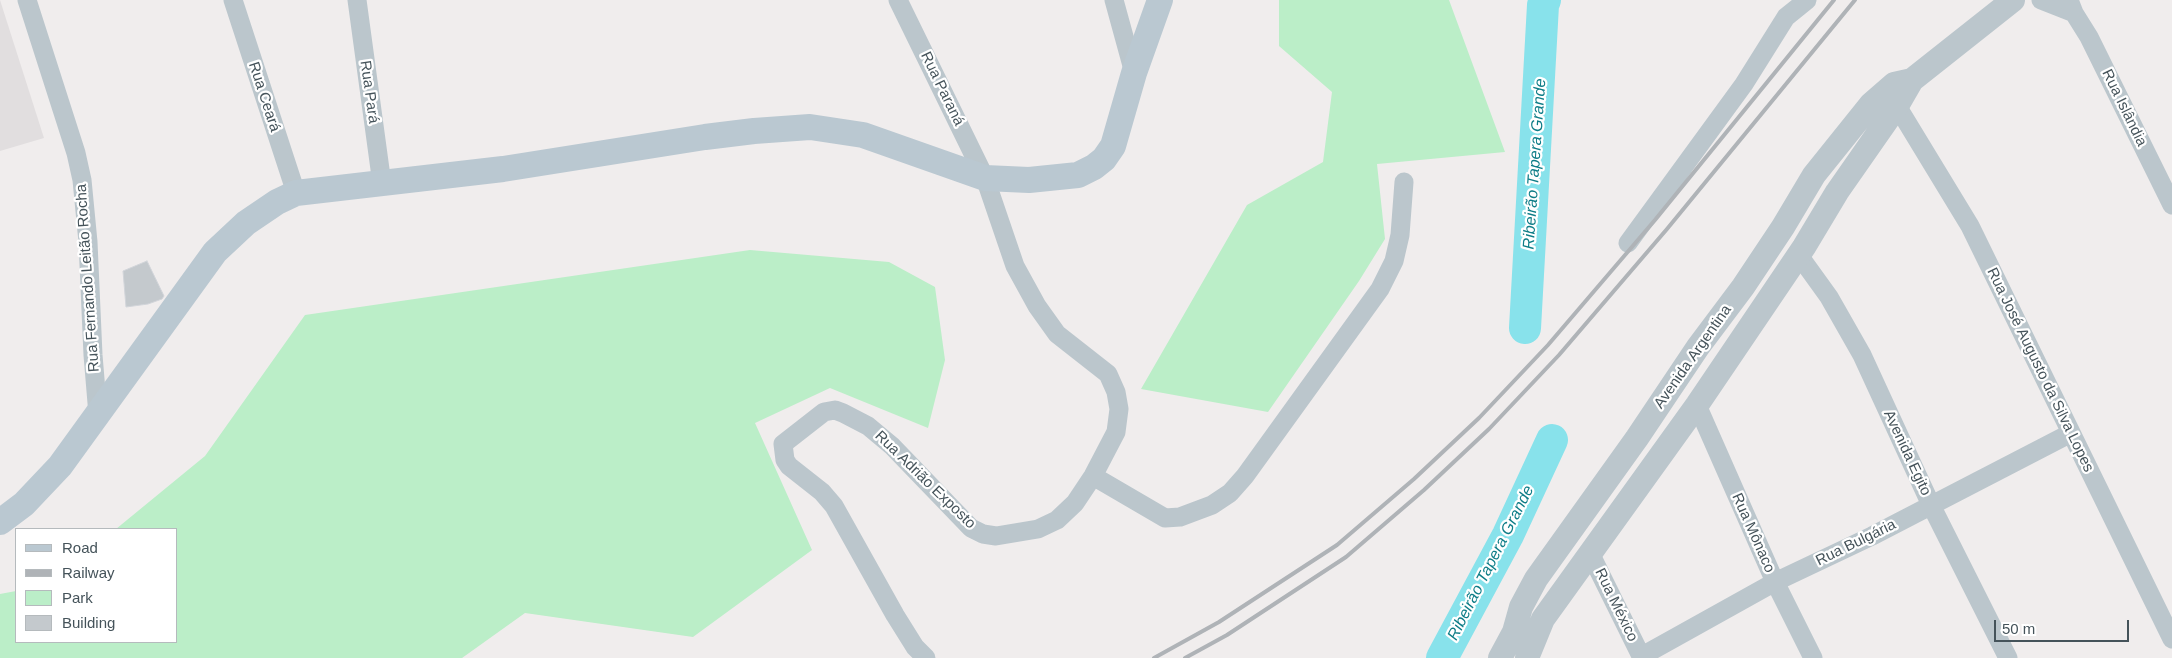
<!DOCTYPE html>
<html>
<head>
<meta charset="utf-8">
<style>
	body { margin:0 }
	#map { position:relative; width:2172px; height:658px; overflow:hidden; background:#f0eded; font-family:Arial,sans-serif }
	canvas { display:block }
	.legend { position:absolute; left:15px; top:528px; width:162px; height:115px; box-sizing:border-box; background:#fff; border:1px solid #b5babd; margin:0; padding:6px 9px; list-style:none; font-size:15px; color:#45535a }
	.legend li { display:flex; align-items:center; gap:10px; height:25px }
	.legend b { width:25px; border:1px solid #b5babd }
	.scale { position:absolute; left:1994px; top:620px; width:135px; height:22px; box-sizing:border-box; border:2px solid #45535a; border-top:0; padding-left:6px; font-size:15px; line-height:18px; white-space:nowrap; color:#45535a; -webkit-text-stroke:4px #fff; paint-order:stroke }
</style>
</head>
<body>
<div id="map">
<canvas width="2172" height="658"></canvas>
<ul class="legend">
<li><b style="height:6px;background:#bac8d1"></b>Road</li>
<li><b style="height:6px;background:#afb3b7"></b>Railway</li>
<li><b style="height:14px;background:#bbeec8"></b>Park</li>
<li><b style="height:14px;background:#c4c9cd"></b>Building</li>
</ul>
<div class="scale">50 m</div>
</div>
<script>
const ctx = document.querySelector('canvas').getContext('2d');
ctx.lineJoin = 'round';
function paint(path, color) { ctx.fillStyle = color; ctx.fill(path, 'evenodd'); }
const poly = rows => new Path2D(rows.map(r => 'M' + r).join(''));
function trace(path, color, width, dash) { ctx.strokeStyle = color; ctx.lineWidth = width; ctx.lineCap = dash ? 'butt' : 'round'; ctx.setLineDash(dash || []); ctx.stroke(path); }
function label(font, color, halo, rows, align = 'center') {
  ctx.font = font + ' Arial,sans-serif'; ctx.lineWidth = 4.5; ctx.setLineDash([]); ctx.textBaseline = 'middle'; ctx.strokeStyle = halo; ctx.fillStyle = color; for (const [text, x, y, turn = 0] of rows) {
    ctx.save(); ctx.translate(x, y); ctx.rotate((+turn || 0) * Math.PI / 180); ctx.textAlign = isNaN(turn) ? turn : align; if (halo) ctx.strokeText(text, 0, 0); ctx.fillText(text, 0, 0); ctx.restore();
  }
}
paint(poly([
	[0,0,44,138,0,151]
]), '#e1dedf');
paint(poly([
	[1279,0,1449,0,1505,152,1377,164,1385,239,1359,281,1268,412,1141,389,1247,205,1323,162,1332,92,1279,46],
	[750,250,889,262,935,287,945,360,928,428,830,388,755,423,812,550,693,637,525,613,462,658,0,658,0,594,16,591,16,642,176,642,176,529,116,529,205,456,305,315]
]), '#bbeec8');
trace(poly([
	[1525,328,1543,5,1545,0],
	[1442,658,1508,535,1552,440]
]), '#88e2eb', 32);
const building = poly([
	[147,261,164,296,162,299,148,304,126,307,123,271,147,261]
]);
paint(building, '#c4c9cd');
trace(building, '#d1d4d9', 1);
trace(poly([
	[27,0,76,153,82,180,88,242,93,355,98,415],
	[233,0,296,193],
	[357,0,382,184],
	[898,0,985,178,1015,266,1037,306,1057,334,1108,374,1116,392,1119,409,1116,432,1093,476,1075,503,1057,520,1038,529,996,536,983,534,971,528,892,446,868,426,843,413,835,410,824,412,783,444,785,460,789,466,822,492,834,506,895,615,915,647,926,658],
	[1114,0,1134,73],
	[2041,0,2074,13],
	[2069,0,2074,13,2089,37,2172,205],
	[1897,106,1970,226,2172,639],
	[1628,243,1744,84,1786,17,1807,0],
	[1798,254,1829,297,1862,355,1931,505,2008,658],
	[1697,405,1775,582,1813,658],
	[1093,476,1165,518,1180,517,1212,505,1230,493,1245,476,1380,289,1394,261,1400,235,1404,182],
	[1590,553,1642,658],
	[1642,656,1775,582,1872,536,2071,433]
]), '#bbc6cc', 19);
trace(poly([
	[1500,658,1514,632,1521,607,1536,579,1637,438,1698,347,1743,287,1783,227,1814,175,1871,104,1894,84,1912,80],
	[1527,658,1543,619,1697,405,1804,247,1837,192,1897,106,1912,80,2013,0]
]), '#bbc6cc', 24);
trace(poly([
	[0,522,24,504,60,466,215,252,246,223,277,202,296,193,503,169,705,137,754,131,810,127,863,135,985,178,1029,180,1078,175,1094,167,1104,159,1113,146,1134,73,1160,0]
]), '#bac8d1', 26);
trace(poly([
	[1154,658,1219,622,1337,545,1414,479,1479,418,1548,345,1655,220,1834,0],
	[1185,658,1227,635,1346,557,1424,490,1489,429,1559,355,1667,229,1855,0]
]), '#afb3b7', 4);
label('15px', '#45535a', '#fff', [
	["Rua Paraná",942,89,64],
	["Rua Pará",369,92,82],
	["Rua Ceará",264,97,72],
	["Rua Islândia",2124,108,64],
	["Rua Fernando Leitão Rocha",88,278,-94],
	["Avenida Argentina",1693,357,-55],
	["Rua José Augusto da Silva Lopes",2040,370,64],
	["Avenida Egito",1907,453,65],
	["Rua Adrião Exposto",925,480,44],
	["Rua Mônaco",1753,533,66],
	["Rua Bulgária",1856,543,-26],
	["Rua México",1616,605,64]
]);
label('italic 16px', '#0e7d87', '#fff', [
	["Ribeirão Tapera Grande",1535,164,-86],
	["Ribeirão Tapera Grande",1491,563,-63]
]);
</script>
</body>
</html>
